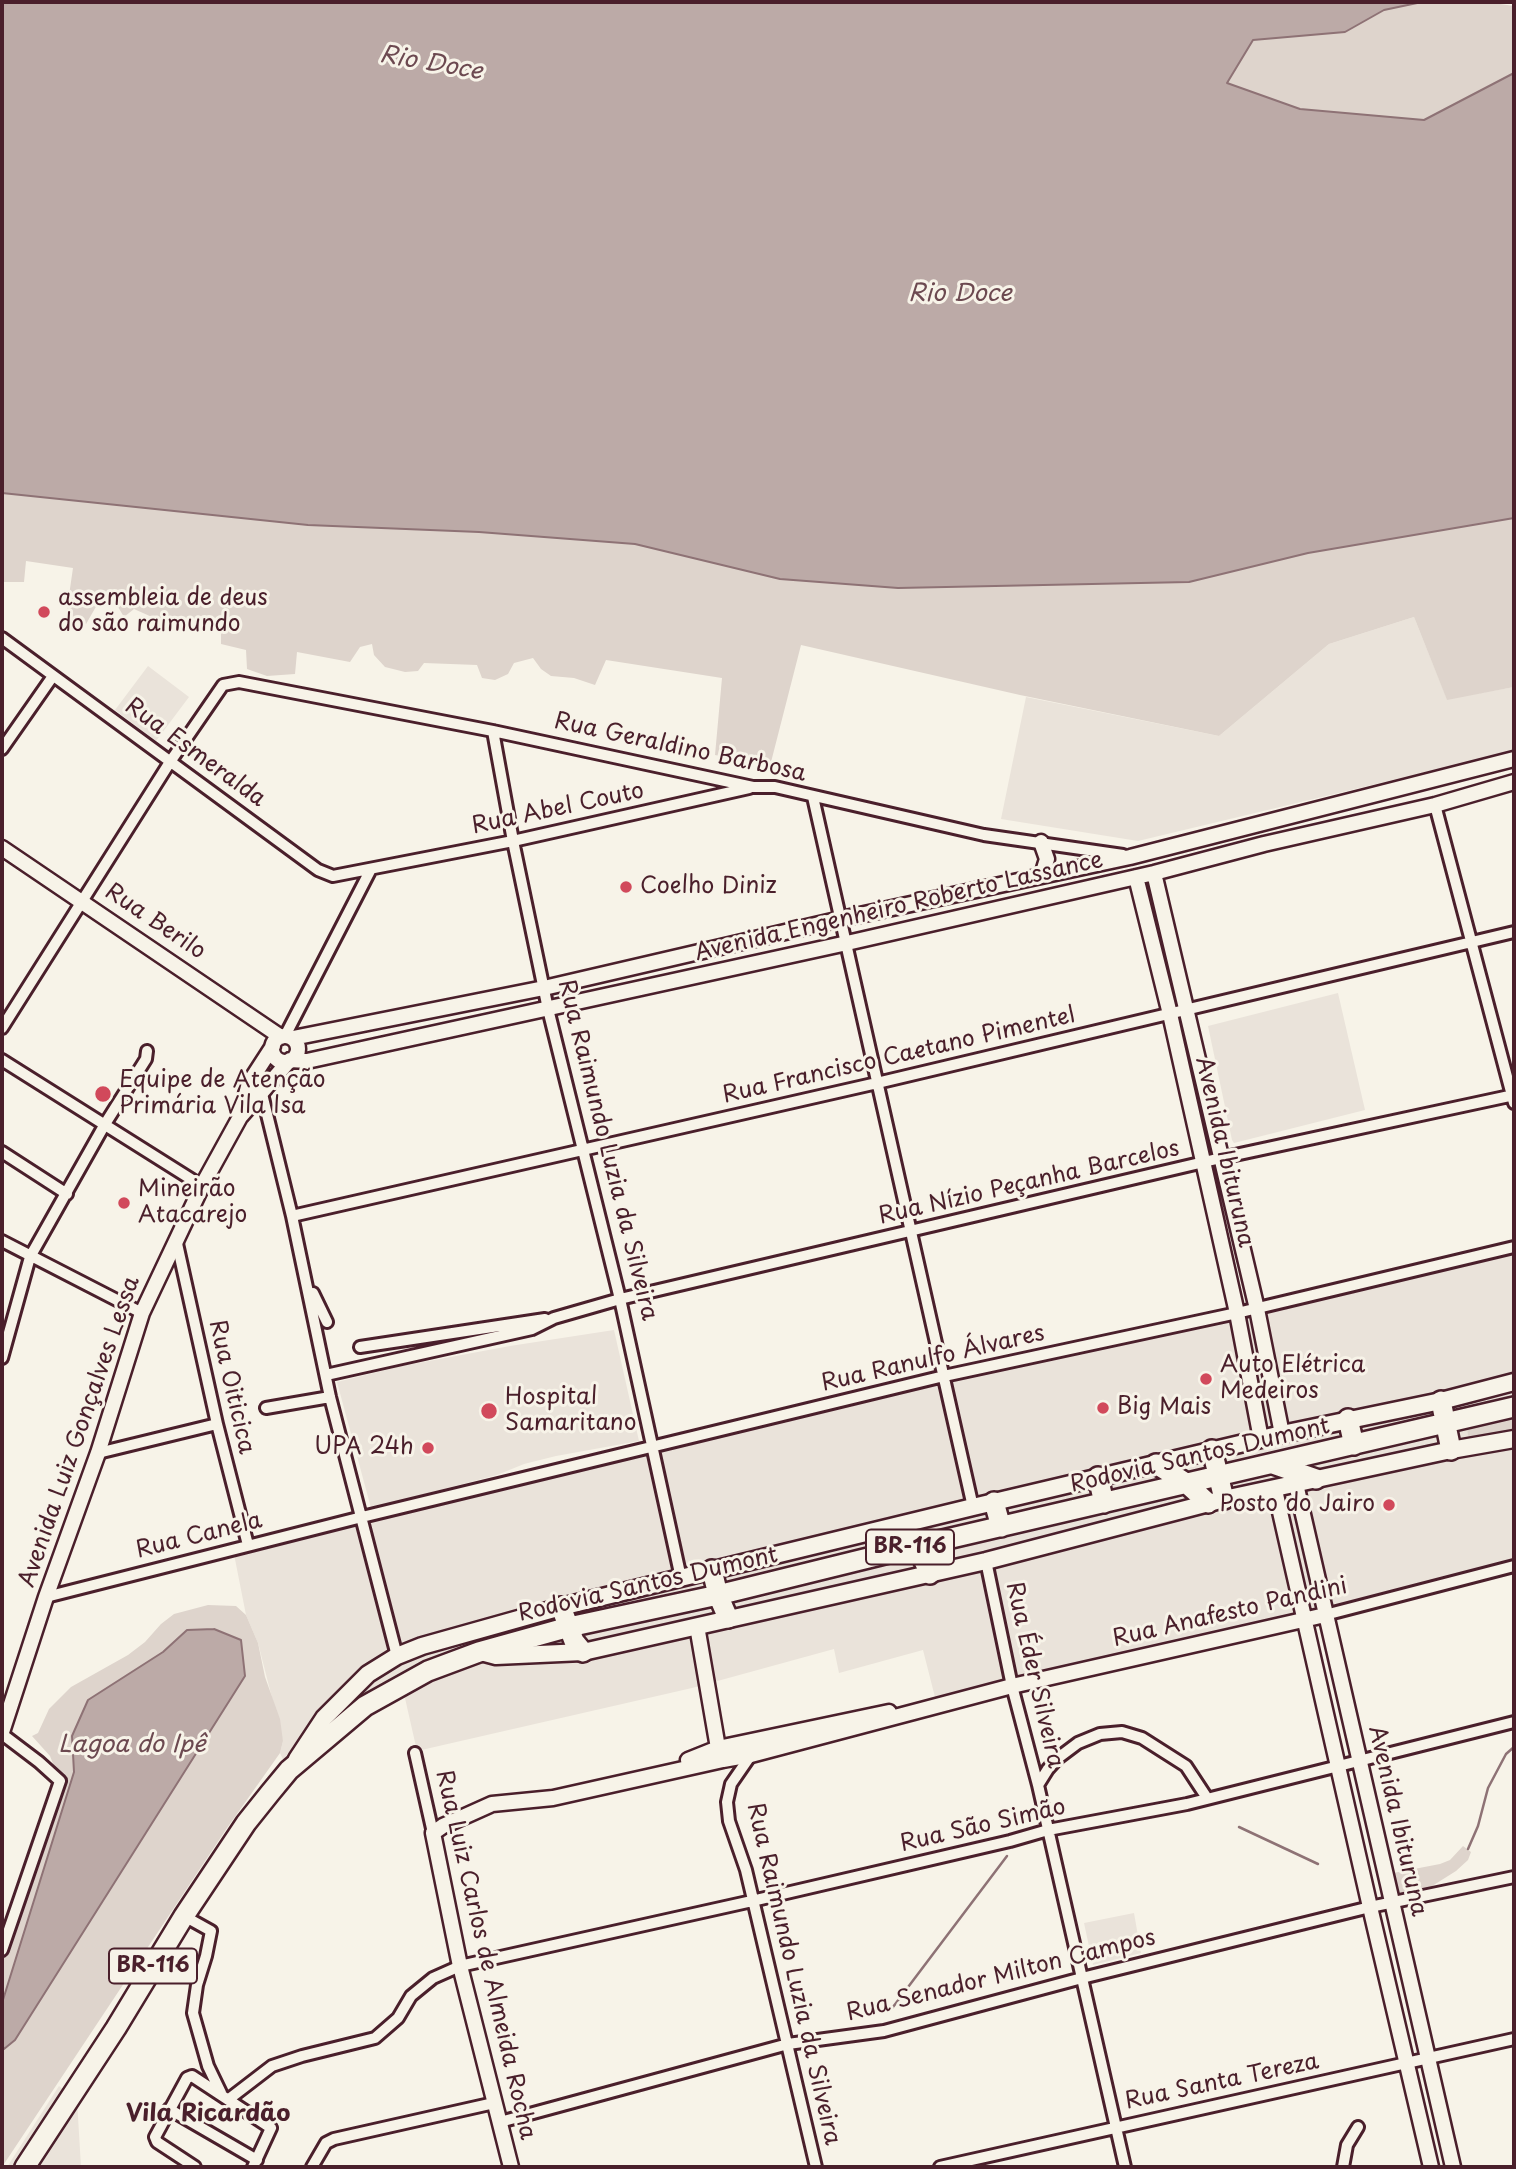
<!DOCTYPE html>
<html>
<head>
<meta charset="utf-8">
<style>
	body { margin:0 }
	#map { position:relative; width:1516px; height:2169px; overflow:hidden; background:#f7f3e8; font-family:"Playpen Sans",sans-serif }
	canvas { display:block }
	.frame { position:absolute; inset:0; border:4px solid #4a1f2b; pointer-events:none }
</style>
</head>
<body>
<div id="map">
<canvas width="1516" height="2169"></canvas>
<div class="frame"></div>
</div>
<script>
const ctx = document.querySelector('canvas').getContext('2d');
ctx.lineJoin = 'round';
function paint(path, color) { ctx.fillStyle = color; ctx.fill(path, 'evenodd'); }
const poly = rows => new Path2D(rows.map(r => 'M' + r).join(''));
function trace(path, color, width, dash) { ctx.strokeStyle = color; ctx.lineWidth = width; ctx.lineCap = dash ? 'butt' : 'round'; ctx.setLineDash(dash || []); ctx.stroke(path); }
function label(font, color, halo, rows, align = 'center') {
  ctx.font = font + ' "Playpen Sans",sans-serif'; ctx.lineWidth = 6; ctx.setLineDash([]); ctx.textBaseline = 'middle'; ctx.strokeStyle = halo; ctx.fillStyle = color; for (const [text, x, y, turn = 0] of rows) {
    ctx.save(); ctx.translate(x, y); ctx.rotate((+turn || 0) * Math.PI / 180); ctx.textAlign = isNaN(turn) ? turn : align; if (halo) ctx.strokeText(text, 0, 0); ctx.fillText(text, 0, 0); ctx.restore();
  }
}
paint(poly([
	[1414,617,1447,699,1514,687,1514,751,1138,841,1001,819,1026,697,1219,736,1329,644],
	[148,666,189,697,156,741,115,710],
	[1338,993,1365,1110,1234,1143,1232,1140,1208,1026],
	[1514,1244,1514,1566,937,1705,923,1650,839,1673,834,1649,692,1688,417,1751,402,1685,288,1770,280,1753,283,1741,258,1643,246,1615,233,1549],
	[614,1330,639,1441,556,1456,524,1464,497,1475,371,1508,337,1382,402,1366,510,1346],
	[1134,1913,1141,1953,1093,1965,1084,1923],
	[59,2086,77,2100,81,2167,7,2167]
]), '#eae3da');
paint(poly([
	[1422,2,1487,2,1514,6,1514,73,1424,120,1300,109,1226,83,1253,40,1345,32,1384,10],
	[2,493,308,525,479,532,635,544,780,579,1189,582,1308,553,1514,518,1514,687,1447,700,1414,617,1329,644,1219,736,1020,695,801,645,770,766,715,755,722,678,606,660,595,685,574,678,551,676,541,669,533,658,514,663,508,674,495,680,482,678,477,665,424,663,418,671,405,672,385,667,374,655,372,644,360,647,350,662,297,652,295,674,267,676,247,669,246,650,221,644,221,631,152,617,134,609,124,617,114,600,101,598,86,624,66,616,73,568,26,561,24,582,2,582],
	[1514,1413,1514,1430,1471,1441,1468,1435,1467,1428,1470,1424],
	[208,1605,236,1606,246,1615,258,1643,265,1677,280,1719,283,1741,280,1753,227,1828,2,2167,2,1961,61,1784,50,1756,32,1736,38,1733,49,1709,71,1687,128,1655,145,1642,161,1624,174,1614],
	[1463,1846,1471,1852,1468,1860,1456,1871,1413,1898,1394,1902,1388,1874,1440,1864,1450,1860]
]), '#ded4cc');
const water = poly([
	[2,2,1422,2,1384,10,1345,32,1253,40,1227,83,1300,109,1424,120,1514,73,1514,518,1308,553,1189,582,898,588,780,579,635,544,479,532,308,525,2,493,2,2],
	[214,1629,241,1640,245,1676,15,2040,4,2049,2,2044,2,2003,74,1772,72,1736,88,1700,163,1652,187,1630,214,1629]
]);
paint(water, '#bcaaa7');
trace(water, '#8e7275', 2);
trace(poly([
	[1239,1827,1318,1864],
	[1468,1849,1478,1826,1488,1788,1506,1754,1514,1747],
	[890,2011,1007,1856]
]), '#8e7275', 2.5);
const minor = poly([
	[2,638,318,870,333,876,513,841,749,788],
	[493,731,513,841,548,1009,620,1299,681,1578],
	[2,749,53,676],
	[813,797,973,1507],
	[1435,805,1514,1103],
	[2,1028,170,762,223,685,239,682,493,731,753,787,775,787,984,835,1123,855],
	[285,1036,371,869],
	[2,1060,202,1186],
	[262,1094,292,1216,330,1397,397,1656],
	[2,1152,67,1194],
	[292,1216,877,1083,1514,932],
	[176,1239,217,1424,248,1545],
	[2,1241,142,1313],
	[313,1293,327,1322],
	[360,1347,545,1319],
	[2,1358,30,1257,105,1124,146,1059,147,1051],
	[326,1375,532,1329,554,1318,620,1299,1221,1158,1514,1095],
	[266,1408,330,1397],
	[98,1453,217,1424],
	[986,1561,1012,1686,1038,1785,1125,2167],
	[46,1597,362,1517,944,1376,1237,1313,1514,1247],
	[1325,1615,1514,1566],
	[2,1734,39,1762,60,1781,2,1950],
	[415,1753,433,1833],
	[751,1755,731,1784,727,1802,729,1821,746,1870,816,2167],
	[1038,1785,1048,1769,1058,1758,1078,1743,1100,1734,1122,1732,1142,1738,1186,1766,1207,1798],
	[184,1916,211,1931,206,1956,197,1985,193,2013,208,2066,221,2093],
	[229,2099,272,2066,302,2056,375,2038,398,2018,411,1996,433,1978,460,1966,752,1901,1010,1841,1048,1830,1187,1804,1514,1722],
	[169,2109,257,2160],
	[500,2122,788,2044,884,2031,1082,1978,1370,1907,1514,1877],
	[195,2167,157,2142,155,2137,187,2078,192,2076,271,2128,253,2167],
	[312,2167,326,2143,334,2139,494,2103],
	[940,2167,1514,2039],
	[1343,2167,1347,2145,1358,2127]
]);
const tertiary = poly([
	[1041,842,1047,859,1042,875],
	[2,848,281,1037],
	[1154,873,1257,1309,1282,1434],
	[1136,877,1170,1014,1237,1313,1261,1439],
	'272 1049a13 13 0 1 1 26 0a13 13 0 1 1-26 0Z',
	[293,1038,544,988,841,919,1130,857,1514,759],
	[290,1060,307,1061,847,943,1154,873,1264,844,1435,805,1514,782],
	[241,1116,289,1061],
	[1296,1484,1453,2167],
	[1275,1490,1370,1907,1431,2167],
	[697,1626,718,1748],
	[2,1732,46,1597,98,1453,142,1313,202,1186,240,1117,249,1083,273,1046],
	[688,1760,718,1748,889,1712],
	[511,2167,460,1966,433,1833,443,1826,492,1804,553,1798,723,1760,751,1755,1012,1686,1325,1615]
]);
const secondary = poly([
	[481,1652,496,1656,583,1652,986,1561,1224,1499,1451,1450,1514,1439],
	[297,1759,324,1718,368,1674,397,1656,422,1646,561,1607,973,1507,1282,1434,1441,1401,1514,1382]
]);
const trunk = poly([
	[1441,1401,1451,1450],
	[1348,1419,1354,1445],
	[1212,1450,1224,1499],
	[1156,1464,1186,1483,1208,1503],
	[1273,1464,1316,1479],
	[1098,1477,1104,1503],
	[994,1502,1001,1527],
	[917,1546,930,1574],
	[712,1570,718,1595,728,1618],
	[561,1607,574,1641,583,1652],
	[25,2167,116,2028,184,1916,246,1823,270,1793,289,1770,365,1706,428,1671,479,1652,569,1627,718,1595,917,1546,1514,1407]
]);
trace(minor, '#4a1f2b', 16);
trace(tertiary, '#4a1f2b', 19);
trace(secondary, '#4a1f2b', 21);
trace(trunk, '#4a1f2b', 24);
trace(minor, '#f7f3e8', 10);
trace(tertiary, '#f7f3e8', 14);
trace(secondary, '#f7f3e8', 16);
trace(trunk, '#f7f3e8', 19);
for (const [x, y, r, color] of [
	[44,612,7,"#d1495b"],
	[626,887,7,"#d1495b"],
	[103,1094,9,"#d1495b"],
	[124,1203,7,"#d1495b"],
	[1206,1379,7,"#d1495b"],
	[1103,1408,7,"#d1495b"],
	[489,1411,9,"#d1495b"],
	[428,1448,7,"#d1495b"],
	[1389,1505,7,"#d1495b"]
]) { const dot = new Path2D(); dot.arc(x, y, r, 0, 2 * Math.PI); ctx.fillStyle = color; ctx.fill(dot); trace(dot, '#f7f3e8', 2.5); }
for (const [x, y, w] of [
	[910,1547,88],
	[153,1966,88]
]) { const box = new Path2D(); box.roundRect(x - w / 2, y - 17.5, w, 35, 5); ctx.fillStyle = '#f7f3e8'; ctx.fill(box); trace(box, '#4a1f2b', 2); }
label('bold 21px', '#4a1f2b', null, [
	["BR-116",910,1547],
	["BR-116",153,1966]
]);
label('23px', '#4a1f2b', '#f7f3e8', [
	["assembleia de deus",58,599],
	["do são raimundo",58,625],
	["Coelho Diniz",640,887],
	["Equipe de Atenção",119,1081],
	["Primária Vila Isa",119,1107],
	["Mineirão",138,1190],
	["Atacarejo",138,1216],
	["Auto Elétrica",1220,1366],
	["Medeiros",1220,1392],
	["Hospital",505,1398],
	["Samaritano",505,1424],
	["Big Mais",1117,1408],
	["UPA 24h",414,1448,"right"],
	["Posto do Jairo",1375,1505,"right"]
], 'left');
label('23px', '#4a1f2b', '#f7f3e8', [
	["Rua Geraldino Barbosa",680,748,12],
	["Rua Esmeralda",195,753,36],
	["Rua Abel Couto",558,809,-12],
	["Avenida Engenheiro Roberto Lassance",899,907,-13],
	["Rua Berilo",155,922,34],
	["Rua Francisco Caetano Pimentel",899,1056,-13],
	["Rua Raimundo Luzia da Silveira",607,1150,76],
	["Avenida Ibituruna",1224,1152,77],
	["Rua Nízio Peçanha Barcelos",1029,1183,-13],
	["Rua Ranulfo Álvares",933,1359,-13],
	["Rua Oiticica",231,1387,77],
	["Avenida Luiz Gonçalves Lessa",80,1432,-71],
	["Rodovia Santos Dumont",1200,1456,-13],
	["Rua Canela",199,1536,-14],
	["Rodovia Santos Dumont",648,1585,-13],
	["Rua Anafesto Pandini",1230,1613,-13],
	["Rua Éder Silveira",1034,1675,77],
	["Avenida Ibituruna",1397,1821,77],
	["Rua São Simão",983,1826,-13],
	["Rua Luiz Carlos de Almeida Rocha",485,1955,77],
	["Rua Raimundo Luzia da Silveira",793,1974,77],
	["Rua Senador Milton Campos",1001,1976,-14],
	["Rua Santa Tereza",1222,2082,-12]
]);
label('italic 24px', '#6c4950', '#f7f3e8', [
	["Rio Doce",431,64,10],
	["Rio Doce",960,294],
	["Lagoa do Ipê",132,1745]
]);
label('bold 24px', '#4a1f2b', '#f7f3e8', [
	["Vila Ricardão",208,2114]
]);
</script>
</body>
</html>
